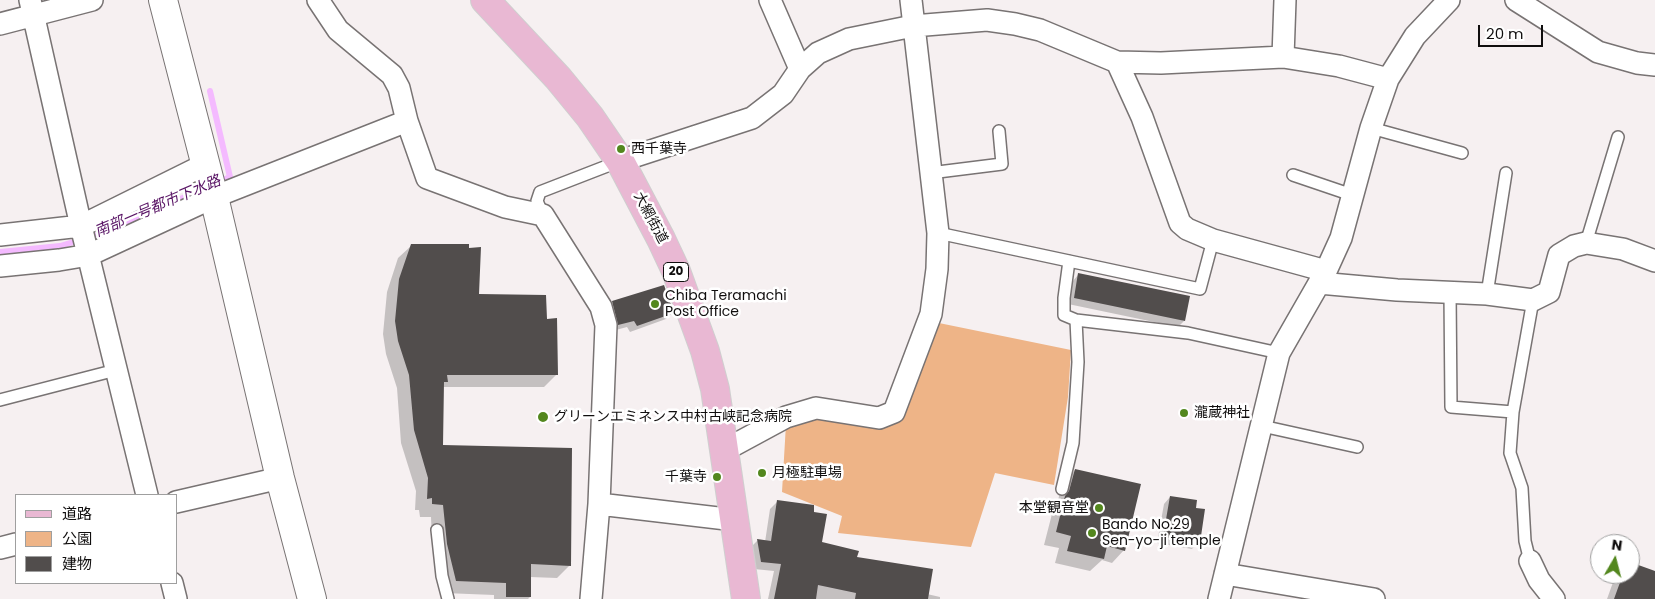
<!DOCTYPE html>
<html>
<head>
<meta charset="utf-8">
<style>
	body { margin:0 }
	#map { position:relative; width:1655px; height:599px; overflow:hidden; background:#f6f0f1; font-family:Poppins,"Noto Sans JP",sans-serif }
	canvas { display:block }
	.legend { position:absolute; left:15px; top:494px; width:162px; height:90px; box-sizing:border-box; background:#fff; border:1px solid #9f9f9f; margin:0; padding:6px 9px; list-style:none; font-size:15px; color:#100e0e }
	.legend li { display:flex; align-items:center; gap:10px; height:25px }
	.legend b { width:25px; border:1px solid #9f9f9f }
	.north { position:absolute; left:1590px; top:534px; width:50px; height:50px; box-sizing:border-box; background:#fff; border:1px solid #9f9f9f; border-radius:50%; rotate:8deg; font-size:14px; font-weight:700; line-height:20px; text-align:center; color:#100e0e }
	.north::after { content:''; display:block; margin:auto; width:18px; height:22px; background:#53871e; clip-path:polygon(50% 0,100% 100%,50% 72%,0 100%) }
	.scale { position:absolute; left:1478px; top:25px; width:65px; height:22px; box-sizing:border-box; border:2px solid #100e0e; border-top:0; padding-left:6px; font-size:15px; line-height:18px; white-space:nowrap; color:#100e0e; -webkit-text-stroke:4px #fff; paint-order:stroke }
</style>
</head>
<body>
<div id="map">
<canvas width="1655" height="599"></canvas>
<ul class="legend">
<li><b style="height:6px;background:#e9b8d3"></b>道路</li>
<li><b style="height:14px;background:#eeb487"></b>公園</li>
<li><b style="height:14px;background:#514d4c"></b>建物</li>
</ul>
<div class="north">N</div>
<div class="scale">20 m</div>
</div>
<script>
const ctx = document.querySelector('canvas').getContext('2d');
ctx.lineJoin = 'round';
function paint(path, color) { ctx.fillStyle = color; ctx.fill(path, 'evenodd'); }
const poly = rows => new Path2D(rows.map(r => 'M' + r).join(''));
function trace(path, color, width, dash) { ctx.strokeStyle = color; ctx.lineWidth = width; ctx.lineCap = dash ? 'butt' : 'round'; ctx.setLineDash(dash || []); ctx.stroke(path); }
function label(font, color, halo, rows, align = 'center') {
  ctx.font = font + ' Poppins,"Noto Sans JP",sans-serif'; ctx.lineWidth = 5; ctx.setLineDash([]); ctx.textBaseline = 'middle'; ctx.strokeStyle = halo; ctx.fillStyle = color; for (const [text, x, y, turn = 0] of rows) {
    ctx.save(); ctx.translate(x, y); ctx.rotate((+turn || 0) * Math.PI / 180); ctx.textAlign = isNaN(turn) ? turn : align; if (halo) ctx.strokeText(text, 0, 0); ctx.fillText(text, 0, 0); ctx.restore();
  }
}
paint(poly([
	[934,322,1071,350,1068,397,1054,485,995,473,971,547,838,533,842,516,782,492,786,424,815,416,883,425]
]), '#eeb487');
paint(poly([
	[411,246,478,295,546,320,557,374,544,387,443,387,442,447,570,565,557,578,530,577,530,597,528,599,494,599,494,595,444,593,432,542,431,517,420,517,419,510,415,510,416,491,401,443,397,388,386,354,383,334,387,292,398,258],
	[1078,275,1184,321,1178,327,1068,304,1073,281],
	[613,302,673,312,666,319,630,332,627,327,612,331,606,309],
	[1075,470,1124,550,1112,563,1102,560,1090,571,1055,563,1059,548,1044,545,1053,510,1057,505,1062,483],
	[1170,497,1198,542,1192,549,1157,543,1164,504],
	[777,502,812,513,821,543,856,558,927,594,940,597,940,599,768,599,774,571,754,569,750,548,757,541,765,542,770,509],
	[1630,563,1655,572,1655,599,1607,599,1616,574,1630,574]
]), '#0003');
trace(poly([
	[210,91,230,177,216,183],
	[0,252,60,246,117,229,204,188]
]), '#f4baff', 6);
paint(poly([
	[411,244,469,244,469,248,481,247,479,294,546,295,547,319,557,318,558,375,447,375,448,382,444,382,443,445,572,448,571,566,531,564,531,597,506,597,506,583,456,581,447,544,443,505,432,504,432,498,427,499,428,478,414,430,409,375,398,341,395,321,399,279],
	[1078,273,1190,296,1185,321,1074,298],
	[664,285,674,313,637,326,634,321,618,325,612,301],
	[1075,469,1141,484,1125,551,1107,546,1104,559,1067,551,1071,536,1056,532,1065,496,1069,491],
	[1170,496,1197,500,1196,508,1205,509,1200,543,1163,537],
	[777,500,814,505,814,512,827,514,822,542,859,551,857,557,933,569,928,599,855,599,856,593,818,585,816,599,774,599,781,564,761,562,757,539,771,541],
	[1630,562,1655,571,1655,599,1614,599,1623,574,1630,574]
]), '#514d4c');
const lane = poly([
	[1371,128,1462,153],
	[930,173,1002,164,999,131],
	[1293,175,1352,195],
	[543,215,537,201,540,192,620,161],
	[938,233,1200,289,1213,240],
	[1586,243,1618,137],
	[1069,261,1064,298,1064,315,1076,320,1188,333,1279,353],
	[1450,292,1451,407,1513,412],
	[1487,294,1506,173],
	[0,400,116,370],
	[1262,426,1357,447],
	[1062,489,1073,443,1078,362,1076,320],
	[437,530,442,576,448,599],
	[1530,561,1525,541,1522,488,1510,453,1513,412,1533,300]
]);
const street = poly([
	[30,0,81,226,147,495],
	[318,0,338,30,392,75,399,88,407,121,427,178,505,207,543,215,601,307,606,325,599,504,591,599],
	[770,0,800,69],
	[1516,0,1598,52,1637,63,1655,65],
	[0,24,92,0],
	[1283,57,1285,0],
	[1117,62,1161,63,1283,57,1339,66,1388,79],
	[620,161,752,118,783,94,800,69,818,53,849,39,913,26,987,20,1015,24,1040,30,1117,62,1142,117,1180,223,1187,229,1213,240,1326,271],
	[0,235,81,226,204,165],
	[0,266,59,260,89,255,214,197,407,121],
	[1319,283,1397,290,1487,294,1533,300,1549,292,1559,255,1574,246,1586,243,1623,249,1655,261],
	[725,450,786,417,816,408,879,418,894,412,931,314,937,269,938,233,911,0],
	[176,502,280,478],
	[599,504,735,520],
	[0,548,16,544],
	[1530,561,1539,580,1554,599],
	[1225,574,1374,599],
	[172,583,176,599],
	[1219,599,1279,353,1326,271,1341,238,1371,128,1388,79,1415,36,1449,0]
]);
const secondary = poly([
	[163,0,214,197,280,478,312,599]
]);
const primary = poly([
	[485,0,558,78,590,117,620,161,661,239,676,271,705,351,715,389,746,599]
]);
trace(lane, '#787373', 14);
trace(street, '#787373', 24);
trace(secondary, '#787373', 30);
trace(primary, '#cfcfcf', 30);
trace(lane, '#fff', 11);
trace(street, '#fff', 21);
trace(secondary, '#fff', 28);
trace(primary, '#e9b8d3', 28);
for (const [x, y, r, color] of [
	[621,149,5,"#53871e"],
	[655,304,5,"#53871e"],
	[1184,413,5,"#53871e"],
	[543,417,6,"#53871e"],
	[762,473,5,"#53871e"],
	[717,477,5,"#53871e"],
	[1099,508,5,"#53871e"],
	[1092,533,5,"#53871e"]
]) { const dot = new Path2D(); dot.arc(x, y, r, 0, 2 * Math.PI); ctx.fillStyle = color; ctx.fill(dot); trace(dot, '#fff', 2); }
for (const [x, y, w] of [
	[676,272,25]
]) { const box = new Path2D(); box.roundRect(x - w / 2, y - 9.5, w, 19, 4); ctx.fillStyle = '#fff'; ctx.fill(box); trace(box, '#100e0e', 1); }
label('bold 12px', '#100e0e', null, [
	["20",676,272]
]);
label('14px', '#100e0e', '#fff', [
	["西千葉寺",631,149],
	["Chiba Teramachi",665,296],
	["Post Office",665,312],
	["瀧蔵神社",1194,413],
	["グリーンエミネンス中村古峡記念病院",554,417],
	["月極駐車場",772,473],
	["千葉寺",707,477,"right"],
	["本堂観音堂",1089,508,"right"],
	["Bando No.29",1102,525],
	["Sen-yo-ji temple",1102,541]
], 'left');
label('14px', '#100e0e', '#fff', [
	["大網街道",650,218,62]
]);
label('italic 15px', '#581364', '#fff', [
	["南部一号都市下水路",158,207,-23]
]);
</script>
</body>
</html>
